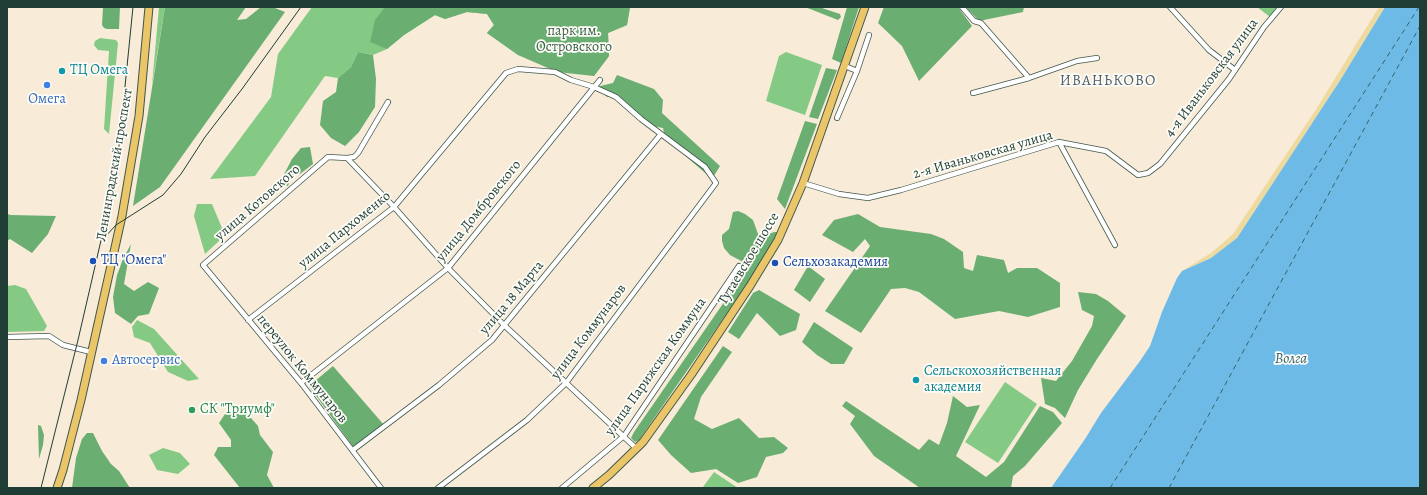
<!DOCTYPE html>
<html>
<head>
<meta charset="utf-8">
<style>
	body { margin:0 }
	#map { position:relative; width:1427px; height:495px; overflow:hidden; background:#f8ebd8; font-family:Alegreya,serif }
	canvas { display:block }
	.frame { position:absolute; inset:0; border:8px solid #1f3d34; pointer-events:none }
</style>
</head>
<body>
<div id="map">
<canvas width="1427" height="495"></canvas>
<div class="frame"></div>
</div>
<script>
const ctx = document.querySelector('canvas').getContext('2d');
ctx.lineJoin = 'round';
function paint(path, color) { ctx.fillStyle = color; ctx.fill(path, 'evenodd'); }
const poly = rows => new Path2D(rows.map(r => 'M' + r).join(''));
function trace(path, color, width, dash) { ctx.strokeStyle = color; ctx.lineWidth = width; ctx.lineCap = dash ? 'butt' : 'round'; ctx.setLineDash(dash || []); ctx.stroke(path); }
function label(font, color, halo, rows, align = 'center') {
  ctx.font = font + ' Alegreya,serif'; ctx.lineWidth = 3.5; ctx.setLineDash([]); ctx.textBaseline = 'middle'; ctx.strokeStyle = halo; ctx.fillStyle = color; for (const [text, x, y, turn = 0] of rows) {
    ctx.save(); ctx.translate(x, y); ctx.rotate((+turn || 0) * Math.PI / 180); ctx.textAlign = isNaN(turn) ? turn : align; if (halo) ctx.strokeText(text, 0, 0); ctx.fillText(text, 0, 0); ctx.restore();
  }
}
paint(poly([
	[159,7,165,7,152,85],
	[312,7,630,7,627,25,608,33,609,56,594,76,518,55,487,33,494,25,487,14,467,12,445,19,435,15,404,35,387,49,373,55,358,52,351,67,338,78,325,76,255,176,210,179,271,97,278,54],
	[1257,7,1280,7,1270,17],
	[100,38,116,40,118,43,109,134,104,129,109,51,98,50,94,45,95,41],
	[786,52,822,65,805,115,766,101,779,56],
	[197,204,212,204,222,228,219,241,205,254,194,216],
	[15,285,26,289,47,326,44,331,7,332,7,286],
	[137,320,154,329,199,379,188,381,168,372,150,343,134,337,132,327],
	[1005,382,1037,404,998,463,965,442],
	[163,448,180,453,190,464,178,474,157,470,149,455],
	[714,472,738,488,704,488,703,487]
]), '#84ca85');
paint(poly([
	[103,7,120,7,119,29,107,29,104,28,102,25],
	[165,7,246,7,237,20,246,19,261,7,275,8,285,12,160,187,133,206],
	[385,7,630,7,627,25,608,33,609,56,594,76,557,72,518,55,487,33,494,25,487,14,467,12,445,19,435,15,404,35,387,49,370,42,375,20],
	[805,7,819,7,840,14,841,17,838,20],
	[847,7,859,7,841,63,832,59],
	[884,7,958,7,972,26,919,81,902,46,878,23],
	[966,7,1024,7,1023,12,979,21],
	[358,52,373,55,376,79,375,107,359,132,345,146,331,138,320,125,323,101,336,92,338,78,351,67],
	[826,68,837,70,818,119,809,117],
	[617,75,654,89,663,100,662,113,720,166,712,179,665,138,663,128,652,126,616,97,607,97,601,91,600,86,613,83],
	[805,121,817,124,785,209,777,199],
	[310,147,313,164,300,174,292,175,288,186,279,184,292,159,301,148],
	[738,211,745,214,753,220,758,234,764,236,774,232,777,232,775,240,752,277,639,440,635,442,631,438,634,432,738,282,744,270,745,263,730,255,724,248,722,241,722,235,729,229,733,212],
	[7,214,11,215,56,216,48,234,32,253,10,239,7,241],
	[858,214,880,227,931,234,944,239,963,252,964,268,973,271,977,255,1004,260,1008,273,1017,268,1037,268,1060,283,1060,307,1028,317,999,311,955,319,919,292,905,288,891,289,861,333,825,311,870,246,865,239,853,252,822,235,834,220],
	[131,244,124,284,134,291,148,282,159,288,149,314,138,316,131,324,115,313,113,297,117,275,123,259],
	[808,266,825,279,810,302,794,290],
	[759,290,800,314,796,330,780,336,757,313,739,339,728,332,753,293],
	[1078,292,1096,294,1108,301,1126,316,1097,359,1078,390,1065,418,1055,408,1045,404,1041,378,1056,381,1072,361,1092,326,1094,316,1082,310],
	[814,322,853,348,844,364,831,364,817,355,802,342],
	[723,346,732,352,701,397,694,419,712,429,739,418,759,438,774,437,788,448,783,453,766,457,757,477,738,483,716,469,691,473,671,455,658,440],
	[333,366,384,425,354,448,309,386],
	[953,396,967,407,980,405,956,456,986,477,1004,462,1040,406,1053,412,1062,423,1025,466,1013,476,1011,488,920,488,874,456,850,424,855,416,842,406,846,401,919,450,929,439,939,445,947,423],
	[233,408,243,409,258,426,260,435,273,452,267,475,274,488,240,488,214,455,218,447,231,447,231,440,219,423,225,414,231,413],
	[38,425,41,426,44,435,43,445,39,459],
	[87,433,93,433,102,451,111,464,119,471,130,488,72,488,76,458,82,439]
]), '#6bae72');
paint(poly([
	[1379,7,1385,7,1341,79,1237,238,1211,258,1182,271,1211,253,1233,234,1315,111]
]), '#eeda9e');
paint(poly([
	[1385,7,1420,7,1420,488,1051,488,1085,439,1101,413,1140,361,1150,346,1162,312,1177,278,1182,271,1211,258,1237,238,1341,79]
]), '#6ebae7');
trace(poly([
	[1110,488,1419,7],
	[1169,488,1420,26]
]), '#37626a', 1, [5, 4]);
const street = poly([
	[962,7,974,21,981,23,1029,78],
	[1170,7,1209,50,1235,70],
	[845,66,857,71],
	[973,93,1029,78,1077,61,1097,58],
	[837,118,857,71,869,35],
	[1059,142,1115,245],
	[347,158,354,157,358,153,388,102],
	[803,183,839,194,868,198,901,190,1059,142,1106,151,1138,175,1148,173,1160,164,1229,79,1264,27,1281,7],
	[248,320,394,207,506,73,518,69,555,72,571,80,594,87,616,97,641,119,705,167,716,183,566,383,527,420,438,488],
	[7,337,49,336,63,345,91,352],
	[301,383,448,268,600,80],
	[353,450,439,385,492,340,661,134],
	[381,488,301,383,203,265,328,157,347,158,394,207,448,268,505,326,637,449],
	[562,488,624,436,739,266]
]);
const primary = poly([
	[57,488,63,470,81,400,122,216,139,116,149,7],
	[593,488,609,475,643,442,691,375,750,286,778,240,803,183,865,7]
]);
trace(street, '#40574d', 6);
trace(primary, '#40574d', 9);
trace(street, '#fff', 4.5);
trace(primary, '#eac669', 7);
trace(poly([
	[103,239,116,225,163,195,181,174,205,137,242,89,301,7],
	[41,488,78,340,108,210,118,156,133,7]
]), '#1f3d34', 1);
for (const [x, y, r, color] of [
	[62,71,4,"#0f9aa8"],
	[47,85,4,"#3f7fe0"],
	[93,261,4,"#1a4fb4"],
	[775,263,4,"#1a4fb4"],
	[104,361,4,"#3f7fe0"],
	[916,380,4,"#0f9aa8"],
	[192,410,4,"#2e9e5b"]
]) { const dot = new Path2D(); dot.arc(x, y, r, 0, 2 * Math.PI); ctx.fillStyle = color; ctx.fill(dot); trace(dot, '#fdfcf7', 1.5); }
label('14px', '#386048', '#fdfcf7', [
	["парк им.",574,32],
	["Островского",574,48]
]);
label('14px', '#0d838f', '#fdfcf7', [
	["ТЦ Омега",70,71],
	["Сельскохозяйственная",924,372],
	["академия",924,388]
], 'left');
label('14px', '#1f3d34', '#fdfcf7', [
	["4-я Иваньковская улица",1212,78,-53],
	["2-я Иваньковская улица",983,155,-16],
	["Ленинградский проспект",115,165,-80],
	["улица Котовского",258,203,-41],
	["улица Домбровского",479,211,-51],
	["улица Пархоменко",345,230,-39],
	["Тутаевское шоссе",749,259,-59],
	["улица 18 Марта",512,298,-50],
	["улица Коммунаров",589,332,-53],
	["улица Парижская Коммуна",656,367,-55],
	["переулок Коммунаров",302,369,51]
]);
label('14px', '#366cbe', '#fdfcf7', [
	["Омега",47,100],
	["Автосервис",112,361,"left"]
]);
label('14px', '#164399', '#fdfcf7', [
	["ТЦ \"Омега\"",101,261],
	["Сельхозакадемия",783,263]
], 'left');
label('14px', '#27864d', '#fdfcf7', [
	["СК \"Триумф\"",200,410]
], 'left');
ctx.letterSpacing = '1px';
label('15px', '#50616b', '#fdfcf7', [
	["ИВАНЬКОВО",1108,81]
]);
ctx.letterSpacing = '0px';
label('italic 15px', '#37626a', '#fdfcf7', [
	["Волга",1291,359]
]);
</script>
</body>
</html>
